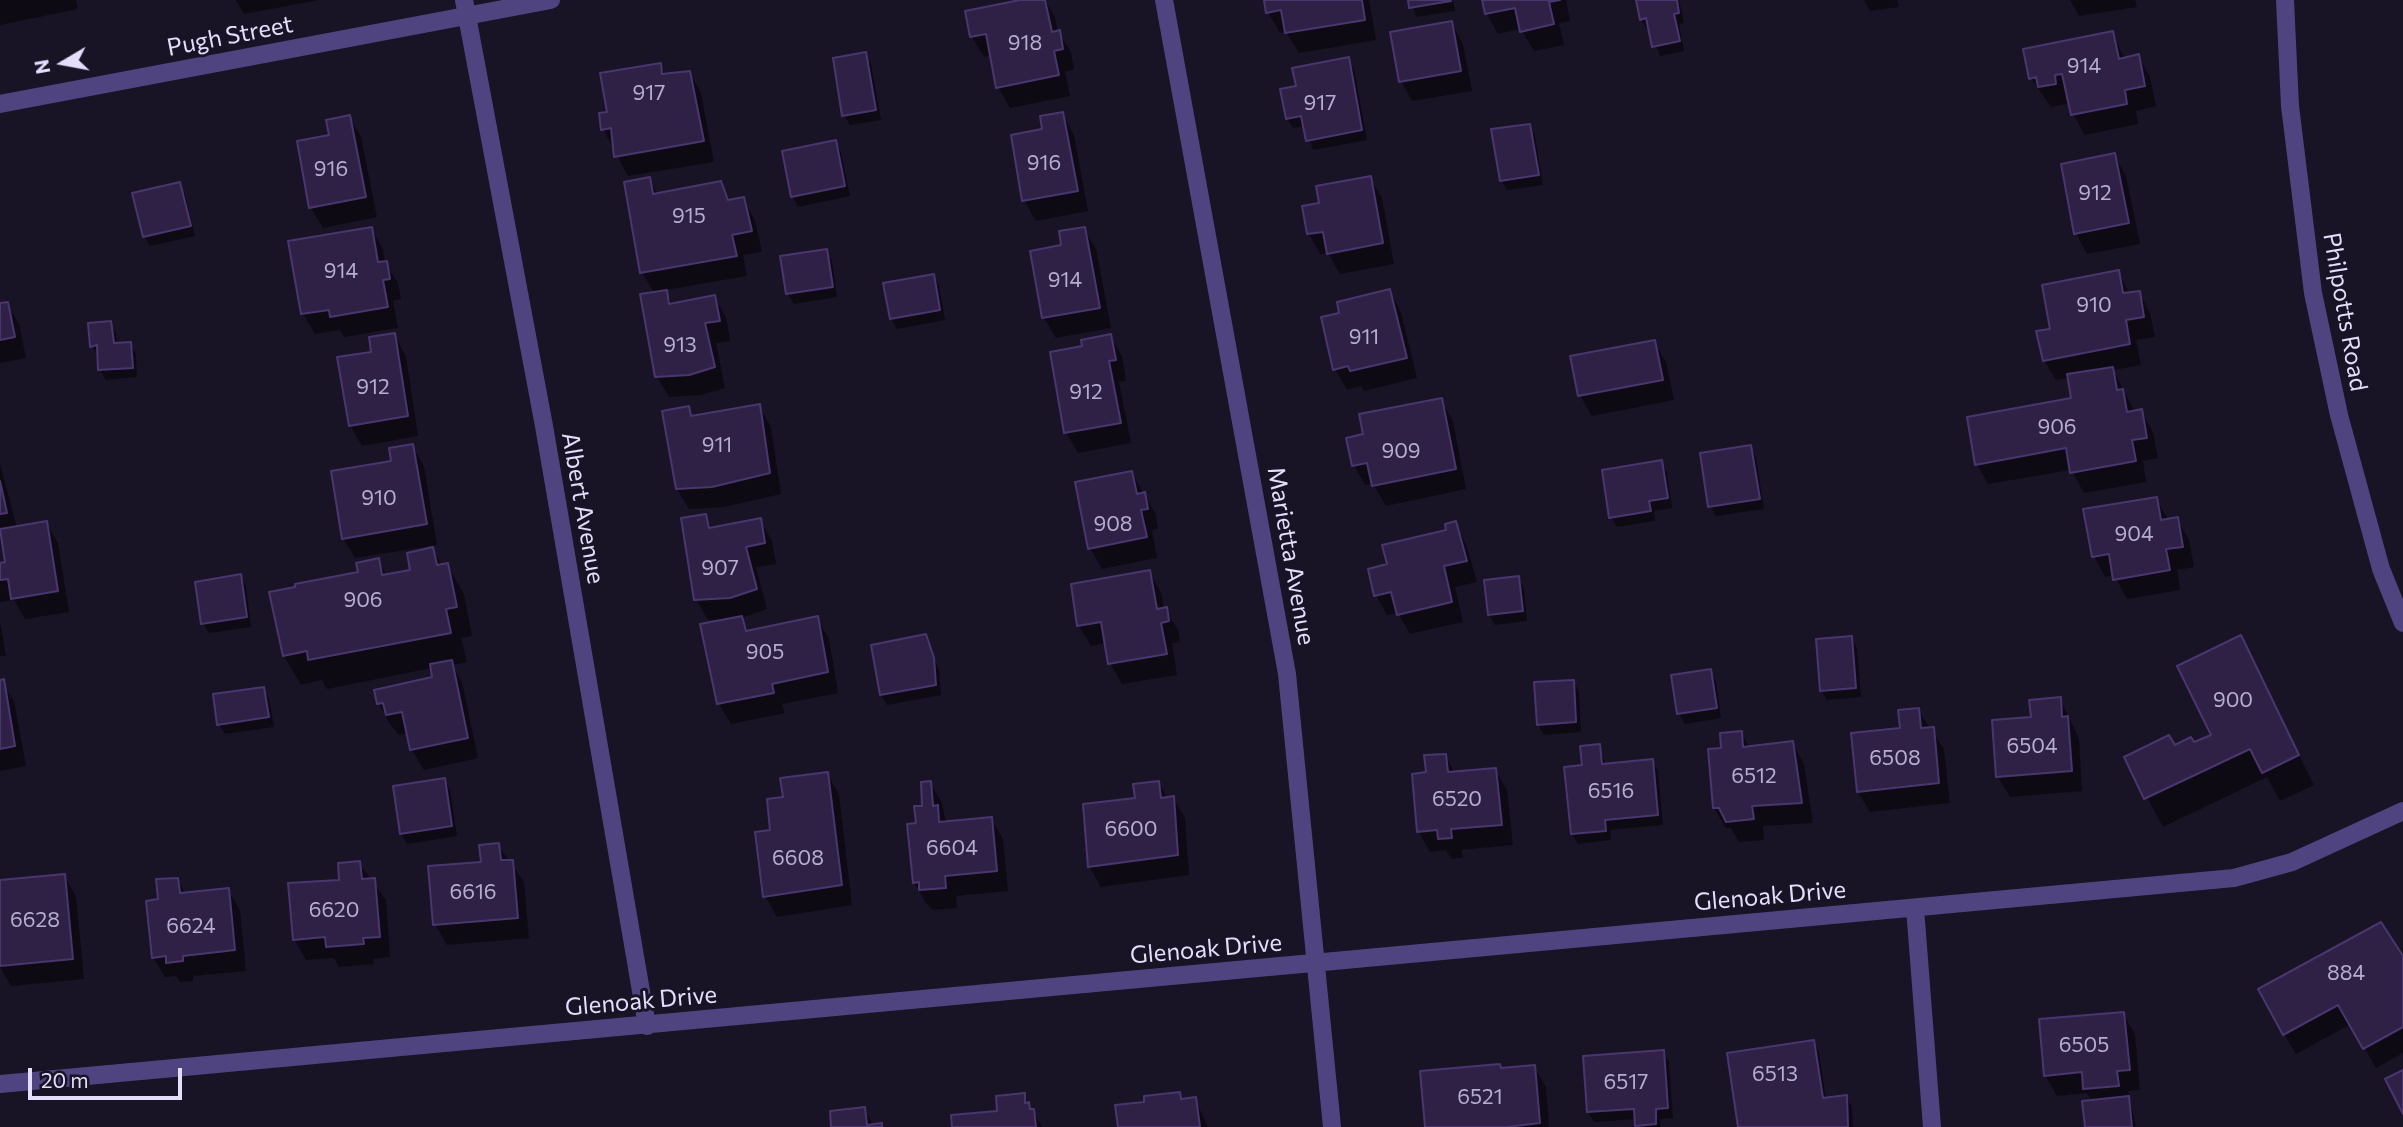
<!DOCTYPE html>
<html>
<head>
<meta charset="utf-8">
<style>
	body { margin:0 }
	#map { position:relative; width:2403px; height:1127px; overflow:hidden; background:#191326; font-family:Commissioner,sans-serif }
	canvas { display:block }
	.north { position:absolute; left:28px; top:28px; width:70px; height:70px; -webkit-text-stroke:5px #191326; paint-order:stroke; rotate:260deg; font-size:19px; font-weight:700; line-height:28px; text-align:center; color:#e4ddfb }
	.north::after { content:''; display:block; margin:auto; width:24px; height:32px; background:#e4ddfb; clip-path:polygon(50% 0,100% 100%,50% 72%,0 100%) }
	.scale { position:absolute; left:28px; top:1068px; width:154px; height:32px; box-sizing:border-box; border:4px solid #e4ddfb; border-top:0; padding-left:9px; font-size:21px; line-height:24px; white-space:nowrap; color:#e4ddfb; -webkit-text-stroke:5px #191326; paint-order:stroke }
</style>
</head>
<body>
<div id="map">
<canvas width="2403" height="1127"></canvas>
<div class="north">N</div>
<div class="scale">20 m</div>
</div>
<script>
const ctx = document.querySelector('canvas').getContext('2d');
ctx.lineJoin = 'round';
function paint(path, color) { ctx.fillStyle = color; ctx.fill(path, 'evenodd'); }
const poly = rows => new Path2D(rows.map(r => 'M' + r).join(''));
function trace(path, color, width, dash) { ctx.strokeStyle = color; ctx.lineWidth = width; ctx.lineCap = dash ? 'butt' : 'round'; ctx.setLineDash(dash || []); ctx.stroke(path); }
function label(font, color, halo, rows, align = 'center') {
  ctx.font = font + ' Commissioner,sans-serif'; ctx.lineWidth = 6; ctx.setLineDash([]); ctx.textBaseline = 'middle'; ctx.strokeStyle = halo; ctx.fillStyle = color; for (const [text, x, y, turn = 0] of rows) {
    ctx.save(); ctx.translate(x, y); ctx.rotate((+turn || 0) * Math.PI / 180); ctx.textAlign = isNaN(turn) ? turn : align; if (halo) ctx.strokeText(text, 0, 0); ctx.fillText(text, 0, 0); ctx.restore();
  }
}
paint(poly([
	[0,0,76,0,78,9,0,25],
	[236,0,319,0,244,14],
	[1028,0,1045,0,1055,17,1058,32,1071,52,1074,70,1065,71,1070,96,1010,108,998,87,992,55,984,57,972,37,967,13],
	[1266,0,1369,0,1376,40,1299,53,1286,32,1280,33,1268,12],
	[1410,0,1453,0,1455,11,1417,17],
	[1484,0,1566,0,1570,21,1559,23,1564,45,1534,51,1521,29,1498,34,1487,14],
	[1638,0,1679,0,1684,23,1679,24,1684,51,1660,56,1650,29,1647,29,1641,19],
	[1864,0,1897,0,1899,7,1870,11],
	[2070,0,2135,0,2137,7,2079,16],
	[1452,23,1463,44,1472,91,1412,101,1401,81],
	[2112,33,2125,59,2138,56,2150,77,2156,106,2136,111,2138,124,2085,135,2073,114,2069,95,2065,96,2067,104,2051,107,2031,78],
	[865,54,871,64,881,120,850,125,844,115],
	[1348,59,1354,69,1367,140,1313,150,1305,126,1293,128,1287,118,1299,88],
	[660,65,666,76,690,73,701,93,714,162,628,176,603,129,609,113],
	[1062,114,1074,135,1088,211,1036,221,1024,200,1044,131],
	[349,117,361,137,377,217,323,228,311,208,299,143,331,137],
	[1530,126,1535,136,1543,185,1507,190,1501,180],
	[836,142,841,152,850,196,798,207,793,197],
	[2114,155,2126,176,2140,244,2087,254,2076,233],
	[1370,178,1382,198,1394,264,1340,274,1328,253,1320,254,1309,234,1304,207,1321,205],
	[649,179,658,195,720,183,731,201,743,199,755,220,762,252,743,255,747,276,665,290,673,305,714,297,726,317,730,341,716,343,725,388,701,395,669,397,657,377,654,293,642,272],
	[179,184,185,194,195,236,150,246,144,236],
	[371,228,383,249,385,263,398,283,401,299,393,301,398,328,344,337,340,330,315,334,303,314],
	[1084,229,1096,249,1111,328,1056,338,1044,318,1063,246],
	[826,251,832,261,837,297,794,304,788,294],
	[2118,272,2130,294,2139,292,2150,313,2155,337,2136,340,2141,365,2113,370,2135,412,2141,411,2153,432,2158,458,2143,461,2146,482,2084,493,2071,470,1988,484,1977,464,2073,400,2069,378,2056,380,2044,360,2052,330],
	[933,276,939,286,945,320,897,329,891,319],
	[1390,291,1401,312,1417,378,1364,391,1361,386,1347,390,1335,369,1341,315],
	[7,304,19,324,26,358,0,363,0,305],
	[110,323,116,333,117,345,130,344,136,354,137,377,106,380,100,370,99,356,92,346],
	[394,335,406,356,418,436,362,446,350,425,373,354],
	[1110,336,1122,356,1126,381,1119,382,1131,443,1078,453,1066,432,1084,347],
	[1654,342,1666,362,1674,400,1592,416,1580,395],
	[1441,400,1453,421,1466,489,1386,506,1373,484,1365,485,1354,465,1365,436],
	[759,406,771,427,781,494,724,507,689,509,677,489,688,408,693,417],
	[412,446,424,466,437,545,355,558,343,538,393,463],
	[1750,447,1756,457,1764,509,1716,516,1710,506],
	[1661,462,1667,472,1672,508,1654,511,1655,521,1617,527,1611,517],
	[0,464,17,528,46,523,58,543,69,612,25,619,14,600,0,602,0,564,7,563,3,536,0,537],
	[1132,473,1156,515,1158,529,1152,530,1157,558,1102,569,1090,548],
	[2156,499,2168,519,2177,519,2189,540,2194,567,2177,570,2180,590,2127,599,2114,575,2105,577,2094,556],
	[705,516,713,529,760,520,772,541,776,564,756,567,767,609,741,618,749,632,817,618,829,639,838,693,782,704,785,713,731,724,719,704,703,626,728,619,708,620,696,599],
	[1455,523,1466,544,1477,582,1455,587,1463,622,1410,634,1398,613,1387,615,1376,595,1389,565,1448,531],
	[433,549,442,566,447,565,464,594,472,636,461,638,467,662,452,665,462,682,478,758,424,770,412,750,408,733,399,735,390,724,379,704,376,691,434,679,432,668,327,689,322,680,301,685,284,656,360,573,378,560,387,576,412,571],
	[1149,572,1161,592,1164,609,1178,629,1180,642,1172,643,1177,675,1122,684,1110,663,1107,643,1091,646,1079,626,1073,585],
	[240,576,246,586,251,627,209,633,203,623],
	[1518,578,1524,588,1527,621,1495,625,1489,615],
	[0,621,6,656,0,656],
	[925,636,939,670,941,695,887,705,881,695],
	[2240,637,2314,785,2280,801,2267,777,2163,827,2126,758,2194,745,2213,735],
	[1852,638,1857,648,1861,697,1827,700,1821,690],
	[1710,671,1716,681,1721,718,1685,724,1679,714],
	[0,681,14,701,26,766,0,771],
	[1573,681,1579,691,1581,732,1544,735,1538,725],
	[263,689,269,699,274,727,225,734,219,724],
	[2060,699,2079,738,2082,791,2010,797,1998,777,2033,718],
	[1918,710,1944,749,1950,803,1870,812,1858,792],
	[1741,733,1750,748,1792,743,1804,764,1813,823,1763,826,1764,840,1739,842,1731,828,1726,828,1714,808,1723,749],
	[1599,746,1606,765,1652,761,1658,771,1663,825,1610,830,1611,840,1578,844,1572,834,1584,767],
	[1445,755,1455,773,1495,770,1507,790,1513,845,1461,850,1463,858,1451,859,1446,850,1430,852,1418,831,1428,773],
	[827,774,839,794,852,905,777,917,765,896,772,831,785,798],
	[445,780,450,790,457,836,407,844,401,834],
	[1158,782,1168,799,1173,798,1185,818,1189,875,1101,887,1089,866,1137,800],
	[930,783,942,803,946,823,991,819,1003,839,1008,891,956,896,957,908,933,910,926,903,914,882,918,825],
	[498,845,524,882,529,938,447,945,435,924],
	[359,863,386,900,390,957,373,959,374,964,339,967,334,958,306,960,294,939],
	[64,876,76,896,84,979,11,986,0,967,0,882],
	[177,879,186,894,228,890,240,910,246,971,193,976,193,981,180,982,176,976,165,977,153,957,160,901],
	[2403,962,2403,1053,2376,1068,2351,1024,2296,1054,2284,1034],
	[2123,1014,2135,1034,2140,1090,2128,1091,2136,1127,2087,1127,2092,1102,2087,1093,2057,1096,2045,1075],
	[1813,1042,1819,1052,1826,1100,1847,1097,1852,1107,1853,1127,1740,1127],
	[1663,1052,1669,1062,1673,1118,1660,1119,1661,1127,1638,1127,1636,1119,1594,1122,1588,1112],
	[1534,1067,1546,1087,1549,1127,1426,1127,1501,1070],
	[1179,1094,1182,1100,1195,1099,1208,1127,1119,1127,1146,1104],
	[1024,1095,1042,1127,954,1127,999,1113],
	[864,1109,874,1126,882,1127,833,1127]
]), '#0007');
const building = poly([
	[1020,0,1045,0,1052,32,1060,30,1063,49,1054,51,1059,75,996,88,986,34,970,37,965,11,1020,0],
	[1264,0,1362,0,1365,20,1285,33,1281,10,1266,13,1264,0],
	[1408,0,1450,0,1451,1,1409,8,1408,0],
	[1482,0,1560,0,1549,2,1554,24,1520,32,1515,8,1485,14,1482,0],
	[1636,0,1677,0,1679,13,1674,14,1680,41,1652,47,1646,18,1640,20,1636,0],
	[1452,21,1461,71,1399,82,1390,32,1452,21],
	[2113,31,2119,59,2139,54,2145,86,2125,90,2127,104,2071,115,2062,74,2055,75,2056,84,2038,87,2036,77,2029,79,2023,49,2113,31],
	[866,52,876,110,842,116,833,58,866,52],
	[1349,57,1362,130,1306,141,1301,116,1286,119,1280,89,1296,86,1292,68,1349,57],
	[661,63,662,74,690,71,704,141,614,157,611,128,601,130,599,113,607,112,600,73,661,63],
	[1063,112,1078,191,1022,201,1011,135,1042,129,1040,116,1063,112],
	[350,115,366,197,309,208,297,141,329,135,326,120,350,115],
	[1530,124,1539,175,1500,181,1491,129,1530,124],
	[836,140,845,186,791,197,782,151,836,140],
	[2115,153,2129,223,2074,234,2061,164,2115,153],
	[1371,176,1383,243,1327,254,1323,232,1307,234,1302,206,1319,203,1316,186,1371,176],
	[650,177,653,194,721,181,728,200,744,197,752,231,732,235,737,256,640,273,624,182,650,177],
	[180,182,191,226,143,237,132,193,180,182],
	[372,227,378,262,387,261,390,279,383,280,388,307,330,317,329,310,301,314,288,241,372,227],
	[1085,227,1100,308,1042,318,1030,251,1061,245,1059,231,1085,227],
	[827,249,833,287,786,294,780,256,827,249],
	[2119,270,2123,293,2140,291,2144,317,2126,320,2130,344,2043,361,2036,331,2050,329,2042,285,2119,270],
	[934,274,940,310,890,319,883,283,934,274],
	[1390,289,1407,358,1350,371,1348,366,1333,370,1321,317,1339,313,1337,302,1390,289],
	[667,290,669,304,715,295,720,321,705,323,715,367,689,375,655,377,640,294,667,290],
	[8,302,15,337,0,340,0,303,8,302],
	[111,321,114,343,131,342,133,368,98,370,97,345,90,347,88,323,111,321],
	[395,333,408,416,349,426,337,357,371,352,369,337,395,333],
	[1111,334,1116,360,1109,361,1121,423,1064,433,1050,352,1082,346,1081,340,1111,334],
	[1655,340,1663,380,1578,396,1570,356,1655,340],
	[2113,367,2117,390,2123,389,2127,412,2142,409,2147,438,2132,440,2136,461,2070,473,2066,448,1975,465,1967,417,2071,398,2067,374,2113,367],
	[1442,398,1456,469,1372,486,1367,463,1352,466,1346,438,1363,434,1359,414,1442,398],
	[760,404,770,473,712,487,676,489,662,411,689,406,691,416,760,404],
	[413,444,427,524,342,539,331,471,391,461,389,448,413,444],
	[1751,445,1760,499,1708,507,1700,453,1751,445],
	[1662,460,1668,498,1649,501,1651,511,1609,518,1602,470,1662,460],
	[1132,471,1137,494,1145,492,1148,509,1141,510,1147,537,1088,549,1075,482,1132,471],
	[0,481,7,513,0,514,0,481],
	[2157,497,2161,520,2178,517,2183,547,2166,549,2170,570,2113,580,2109,554,2092,557,2083,509,2157,497],
	[706,514,709,528,761,518,765,543,746,547,757,589,730,598,694,600,681,518,706,514],
	[47,521,58,591,11,599,8,579,0,580,0,563,5,562,0,529,47,521],
	[1456,521,1467,561,1444,566,1452,602,1397,615,1391,592,1374,596,1368,569,1387,564,1382,545,1446,530,1445,524,1456,521],
	[433,547,437,565,448,563,457,607,446,609,451,633,308,660,307,651,283,656,269,592,295,587,295,584,358,572,356,563,379,558,382,575,410,570,407,553,433,547],
	[1150,570,1157,609,1167,607,1169,621,1161,623,1167,654,1108,664,1101,622,1077,626,1071,584,1150,570],
	[241,574,247,617,201,624,195,582,241,574],
	[1519,576,1523,611,1488,615,1484,580,1519,576],
	[742,616,746,631,818,616,828,672,772,684,774,693,717,704,700,624,742,616],
	[926,634,934,658,936,685,880,695,871,645,926,634],
	[2241,635,2299,755,2262,773,2250,749,2144,799,2124,757,2169,735,2175,745,2191,737,2194,742,2211,735,2177,666,2241,635],
	[1852,636,1856,688,1820,691,1816,639,1852,636],
	[452,660,468,738,410,750,402,712,386,715,383,703,377,704,374,690,432,677,430,664,452,660],
	[1711,669,1717,708,1677,714,1671,675,1711,669],
	[4,679,15,746,0,749,0,680,4,679],
	[1574,680,1576,722,1537,725,1534,682,1574,680],
	[264,687,269,717,217,725,213,694,264,687],
	[2061,697,2062,717,2068,716,2072,771,1996,777,1992,720,2031,717,2029,700,2061,697],
	[1919,708,1921,728,1934,727,1939,783,1857,792,1851,733,1900,728,1898,710,1919,708],
	[1742,731,1743,747,1793,741,1802,803,1752,806,1754,819,1726,822,1719,808,1713,808,1708,749,1721,748,1720,733,1742,731],
	[1600,744,1602,764,1653,759,1658,815,1605,820,1606,831,1571,834,1564,767,1582,765,1580,746,1600,744],
	[1446,754,1448,772,1496,768,1502,825,1451,829,1452,838,1438,839,1437,830,1417,832,1412,774,1426,772,1424,755,1446,754],
	[828,772,842,885,763,897,755,832,770,830,767,799,783,797,780,778,828,772],
	[445,778,452,826,400,834,393,786,445,778],
	[931,781,933,806,938,805,939,822,992,817,997,871,945,876,946,888,919,890,919,882,913,883,907,824,916,823,914,806,922,806,921,782,931,781],
	[1159,781,1161,798,1174,796,1178,855,1088,867,1083,804,1135,798,1133,784,1159,781],
	[499,843,501,860,513,860,518,918,433,925,428,866,481,862,479,845,499,843],
	[360,861,362,879,375,878,380,937,363,938,364,944,326,947,325,937,293,940,288,883,339,880,338,863,360,861],
	[65,874,73,959,0,966,0,880,65,874],
	[178,878,180,893,229,888,235,950,183,956,183,961,166,963,166,956,152,958,146,901,158,899,156,879,178,878],
	[2381,922,2403,956,2403,1027,2363,1049,2338,1005,2283,1035,2258,989,2381,922],
	[2124,1012,2130,1070,2117,1071,2119,1086,2083,1089,2082,1072,2044,1076,2039,1019,2124,1012],
	[1814,1040,1823,1098,1847,1095,1848,1127,1738,1127,1727,1053,1814,1040],
	[1664,1050,1668,1108,1656,1109,1656,1124,1635,1126,1634,1109,1587,1112,1583,1056,1664,1050],
	[1500,1064,1501,1068,1535,1065,1540,1123,1507,1127,1425,1127,1420,1071,1500,1064],
	[2403,1070,2403,1114,2385,1079,2403,1070],
	[1180,1092,1181,1099,1196,1097,1200,1127,1118,1127,1115,1105,1144,1102,1144,1096,1180,1092],
	[1025,1093,1025,1103,1029,1102,1030,1109,1034,1109,1036,1127,952,1127,951,1115,997,1111,996,1096,1025,1093],
	[2129,1096,2132,1127,2085,1127,2082,1101,2129,1096],
	[865,1107,867,1125,882,1123,882,1127,831,1127,830,1111,865,1107]
]);
paint(building, '#2e2145');
trace(building, '#4a366e', 2);
trace(poly([
	[464,0,544,426,647,1026],
	[1164,0,1287,674,1332,1127],
	[2285,0,2290,106,2313,293,2339,415,2381,569,2403,623],
	[0,104,551,0],
	[1915,908,1932,1127],
	[0,1084,2234,878,2292,862,2403,811]
]), '#4f447f', 18);
label('21px', '#b6aece', null, [
	["918",1025,43],
	["914",2084,66],
	["917",649,93],
	["917",1320,103],
	["916",1044,163],
	["916",331,169],
	["912",2095,193],
	["915",689,216],
	["914",341,271],
	["914",1065,280],
	["910",2094,305],
	["911",1364,337],
	["913",680,345],
	["912",373,387],
	["912",1086,392],
	["906",2057,427],
	["911",717,445],
	["909",1401,451],
	["910",379,498],
	["908",1113,524],
	["904",2134,534],
	["907",720,568],
	["906",363,600],
	["905",765,652],
	["900",2233,700],
	["6504",2032,746],
	["6508",1895,758],
	["6512",1754,776],
	["6516",1611,791],
	["6520",1457,799],
	["6600",1131,829],
	["6604",952,848],
	["6608",798,858],
	["6616",473,892],
	["6620",334,910],
	["6628",35,920],
	["6624",191,926],
	["884",2346,973],
	["6505",2084,1045],
	["6513",1775,1074],
	["6517",1626,1082],
	["6521",1480,1097]
]);
label('24px', '#e4ddfb', '#191326', [
	["Pugh Street",230,36,-11],
	["Philpotts Road",2345,312,80],
	["Albert Avenue",583,508,80],
	["Marietta Avenue",1291,556,80],
	["Glenoak Drive",1770,896,-5],
	["Glenoak Drive",1206,949,-5],
	["Glenoak Drive",641,1001,-5]
]);
</script>
</body>
</html>
